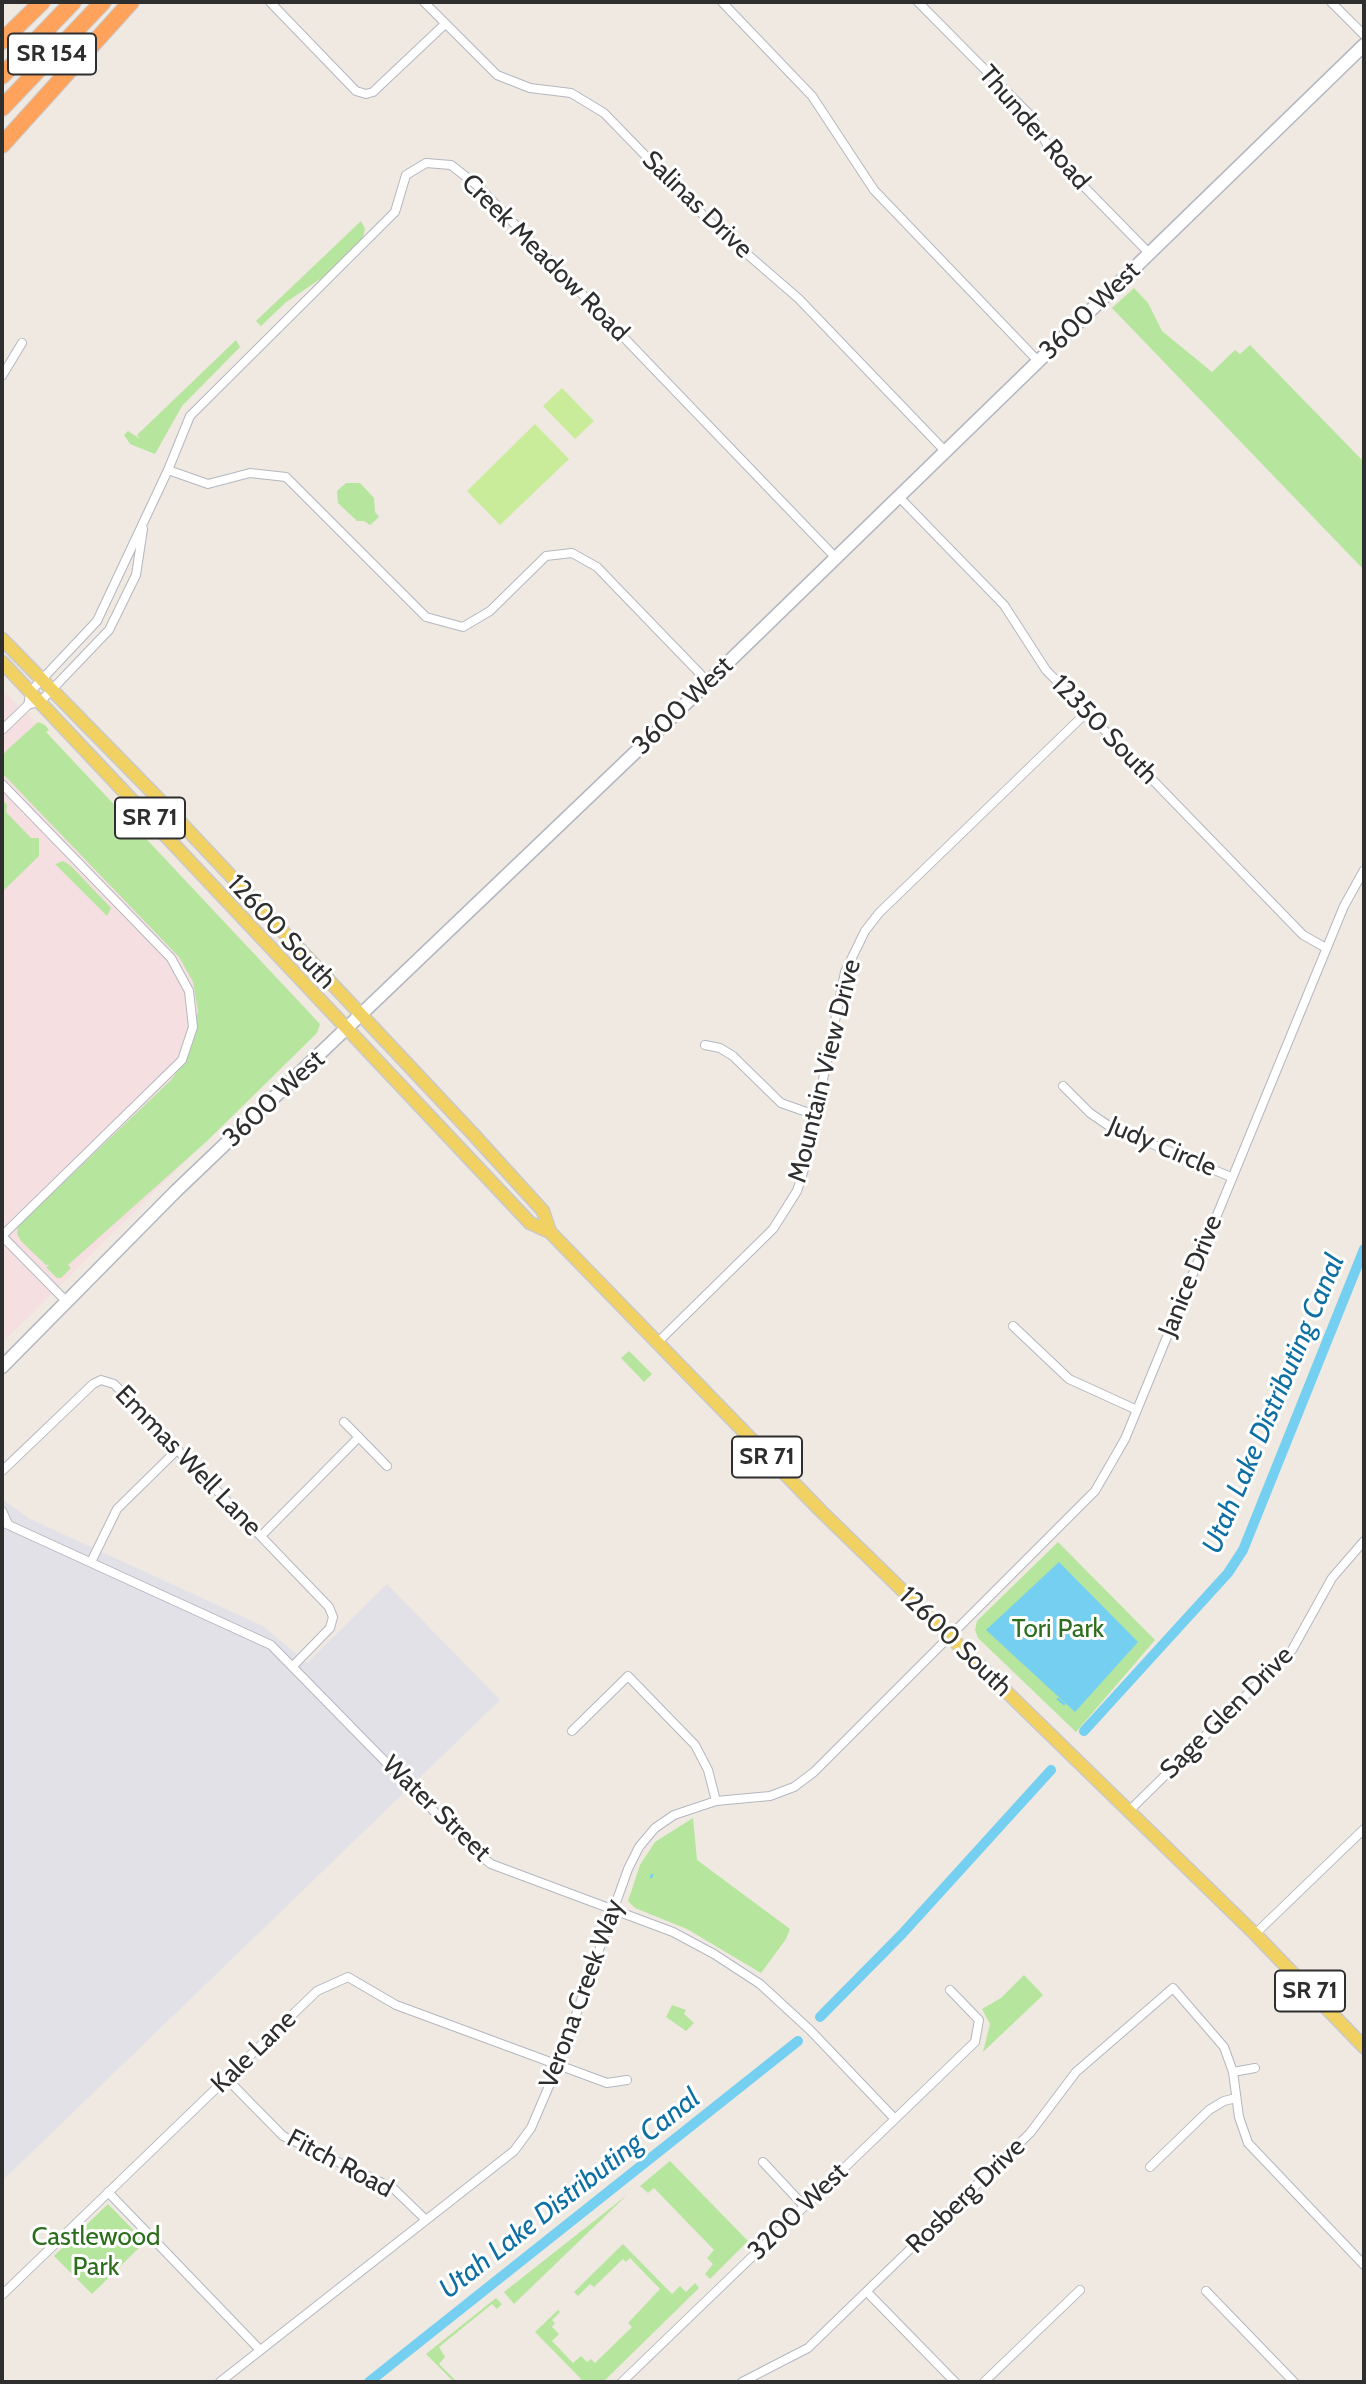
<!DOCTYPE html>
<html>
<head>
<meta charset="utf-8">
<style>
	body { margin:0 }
	#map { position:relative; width:1366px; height:2384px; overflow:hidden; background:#efe9e1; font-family:Cabin,sans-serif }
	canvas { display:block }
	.frame { position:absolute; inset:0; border:4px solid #2e2e2e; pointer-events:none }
</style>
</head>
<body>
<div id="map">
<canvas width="1366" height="2384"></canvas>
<div class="frame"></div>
</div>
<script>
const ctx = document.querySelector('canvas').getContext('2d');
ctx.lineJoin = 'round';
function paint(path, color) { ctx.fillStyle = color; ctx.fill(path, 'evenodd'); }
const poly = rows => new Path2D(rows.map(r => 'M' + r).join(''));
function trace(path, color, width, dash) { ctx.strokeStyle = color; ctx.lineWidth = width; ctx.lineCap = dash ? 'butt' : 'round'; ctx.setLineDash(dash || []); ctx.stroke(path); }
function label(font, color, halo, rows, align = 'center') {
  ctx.font = font + ' Cabin,sans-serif'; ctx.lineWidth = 6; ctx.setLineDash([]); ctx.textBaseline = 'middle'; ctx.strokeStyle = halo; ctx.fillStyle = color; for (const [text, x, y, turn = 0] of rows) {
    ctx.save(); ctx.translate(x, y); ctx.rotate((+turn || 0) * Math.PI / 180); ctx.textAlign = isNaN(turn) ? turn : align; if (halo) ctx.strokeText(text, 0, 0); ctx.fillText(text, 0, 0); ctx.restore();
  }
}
paint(poly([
	[2,1499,30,1519,263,1626,307,1663,387,1584,500,1700,2,2181]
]), '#e3e1e8');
paint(poly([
	[2,690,31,717,321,1027,2,1343]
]), '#f5dfe0');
paint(poly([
	[361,221,365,229,362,240,326,275,285,303,261,326,256,321],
	[1134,288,1148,303,1162,331,1212,372,1235,350,1240,354,1250,345,1364,462,1364,570,1112,308],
	[236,340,240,347,182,406,155,454,130,444,124,435,128,431,140,439,137,435],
	[346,483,360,483,374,498,375,512,379,517,370,525,364,521,357,521,338,503,337,491],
	[38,722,45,725,49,730,46,732,320,1024,317,1033,206,1142,68,1265,71,1268,61,1278,57,1278,46,1267,50,1265,46,1265,21,1241,17,1234,18,1226,171,1080,188,1056,198,1011,193,982,179,957,2,773,2,757,6,751],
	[2,799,7,805,6,812,31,838,39,838,39,856,2,892],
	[63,861,71,866,111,908,107,916,55,864],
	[629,1351,652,1374,644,1382,621,1358],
	[1058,1542,1155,1640,1076,1732,978,1638,975,1630,977,1621],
	[693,1818,697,1860,790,1929,786,1939,761,1973,687,1929,635,1908,628,1901,640,1865,655,1842],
	[1024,1975,1043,1995,983,2052,990,2024,982,2009,1001,1998],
	[672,2005,686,2010,684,2014,694,2023,686,2031,666,2017],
	[670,2161,748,2241,710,2279,705,2274,713,2264,707,2258,714,2250,654,2188,648,2193,640,2186],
	[627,2195,514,2304,504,2292],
	[108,2204,145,2242,92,2294,54,2256],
	[623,2244,672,2294,680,2286,686,2292,695,2283,699,2288,603,2382,579,2382,581,2379,535,2332,558,2310,560,2312,552,2320,555,2323,552,2327,559,2334,552,2341,573,2363,581,2356,587,2362,591,2359,595,2363,632,2327,628,2323,660,2289,630,2258,626,2262,623,2259,594,2287,590,2284,578,2296,574,2292],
	[496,2298,502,2304,497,2309,492,2304,439,2347,445,2357,439,2364,457,2382,454,2382,426,2354]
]), '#b6e59e');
paint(poly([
	[562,388,594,421,575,439,543,406],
	[535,424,569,459,500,525,467,491]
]), '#c9ec9a');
paint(poly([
	[1059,1562,1138,1642,1075,1712,986,1630]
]), '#75cff0');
trace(poly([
	[1058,1699,1064,1704],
	[651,1877,652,1875]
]), '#75cff0', 2.5);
trace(poly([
	[1084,1731,1228,1573,1243,1550,1364,1249],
	[820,2017,902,1934,1051,1770],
	[369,2382,798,2041]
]), '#75cff0', 10);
const minor = poly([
	[270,2,356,91,366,94,373,92,445,24],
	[424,2,497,75,530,88,571,93,604,113,709,221,799,299,945,451],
	[722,2,812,96,874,190,1038,361],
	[918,2,1030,115,1054,156,1150,254],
	[1331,2,1364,35],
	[2,376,22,343],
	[168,470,208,484,250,473,286,477,426,617,463,627,490,611,546,556,572,553,597,567,708,682],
	[899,497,1004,605,1046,670,1303,935,1326,948],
	[28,705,31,691,97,621,168,470,190,416,395,212,406,175,426,163,451,165,479,187,836,558],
	[2,730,28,705,41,701,109,630,136,575,143,529],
	[2,784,171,958,189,991,193,1027,182,1060,2,1236],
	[705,1045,720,1048,733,1056,781,1103,815,1115],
	[1063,1086,1090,1113,1109,1126,1231,1177],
	[2,1236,66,1301],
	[1013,1326,1069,1379,1137,1410],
	[656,1344,773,1229,797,1191,806,1163,845,972,865,931,879,913,1087,712],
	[344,1422,387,1466],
	[2,1471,93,1384,101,1380,114,1384,329,1607,333,1617,330,1628,294,1665],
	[2,1511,8,1524],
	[2,1522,271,1645,468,1846,491,1864,673,1932,714,1954,760,1984,810,2030,895,2119],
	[261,1536,359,1437],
	[91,1562,117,1509,178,1449],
	[572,1731,628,1676,695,1745,708,1770,716,1801],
	[1129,1811,1292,1650,1332,1578,1364,1541],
	[1255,1934,1364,1829],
	[1233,2072,1255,2068],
	[226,2078,283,2136,393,2188,426,2220],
	[763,2162,804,2206],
	[1150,2167,1209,2110,1224,2101,1236,2098],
	[108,2192,260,2350],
	[1206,2291,1294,2382],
	[867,2292,955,2382],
	[2,2295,317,1991,348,1977,396,2005,607,2083,627,2080],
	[220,2382,514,2151,531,2128,558,2065,628,1869,639,1847,655,1828,674,1815,716,1801,770,1796,794,1787,814,1772,1095,1491,1125,1439,1344,906,1364,870],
	[622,2382,975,2042,979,2020,950,1990],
	[742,2382,808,2348,1030,2133,1076,2072,1173,1988,1224,2047,1233,2072,1239,2117,1248,2143,1364,2265],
	[984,2382,1080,2290]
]);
const secondary = poly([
	[2,1367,176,1191,643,745,1364,45]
]);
const primary = poly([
	[2,639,153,793,473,1134,543,1211,550,1232],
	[2,662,530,1223,550,1232,821,1511,1255,1934,1364,2047]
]);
const motorway = poly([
	[2,41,42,2],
	[2,76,73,2],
	[2,108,103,2],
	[2,145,131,2]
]);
trace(minor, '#b4b7c1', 10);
trace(secondary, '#b4b7c1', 15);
trace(primary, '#c9c9c9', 15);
trace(motorway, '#c9c9c9', 18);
trace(minor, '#fff', 8);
trace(secondary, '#fff', 12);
trace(primary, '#f2d163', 12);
trace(motorway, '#ffa35c', 16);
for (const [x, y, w] of [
	[52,54,88],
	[150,818,70],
	[767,1457,70],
	[1310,1991,70]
]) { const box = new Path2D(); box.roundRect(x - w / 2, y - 20.5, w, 41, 5); ctx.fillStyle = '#fff'; ctx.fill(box); trace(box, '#2e2e2e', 2); }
label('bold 24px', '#2e2e2e', null, [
	["SR 154",52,54],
	["SR 71",150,818],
	["SR 71",767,1457],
	["SR 71",1310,1991]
]);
label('26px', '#2e2e2e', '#fff', [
	["Thunder Road",1034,128,49],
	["Salinas Drive",697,205,44],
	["Creek Meadow Road",545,258,45],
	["3600 West",1090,311,-44],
	["3600 West",683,706,-44],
	["12350 South",1104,730,46],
	["12600 South",281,932,47],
	["Mountain View Drive",825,1071,-76],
	["3600 West",274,1099,-43],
	["Judy Circle",1162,1147,23],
	["Janice Drive",1191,1276,-68],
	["Emmas Well Lane",188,1461,46],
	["12600 South",955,1642,44],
	["Sage Glen Drive",1227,1713,-45],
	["Water Street",436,1809,44],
	["Verona Creek Way",582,1994,-70],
	["Kale Lane",254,2052,-44],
	["Fitch Road",340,2164,28],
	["Rosberg Drive",966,2196,-44],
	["3200 West",798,2212,-44]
]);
label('26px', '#2c6e1b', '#fff', [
	["Tori Park",1058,1629],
	["Castlewood",96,2237],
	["Park",96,2267]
]);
label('italic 28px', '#0d6fa3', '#fff', [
	["Utah Lake Distributing Canal",1274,1404,-67],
	["Utah Lake Distributing Canal",570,2194,-38]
]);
</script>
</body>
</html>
